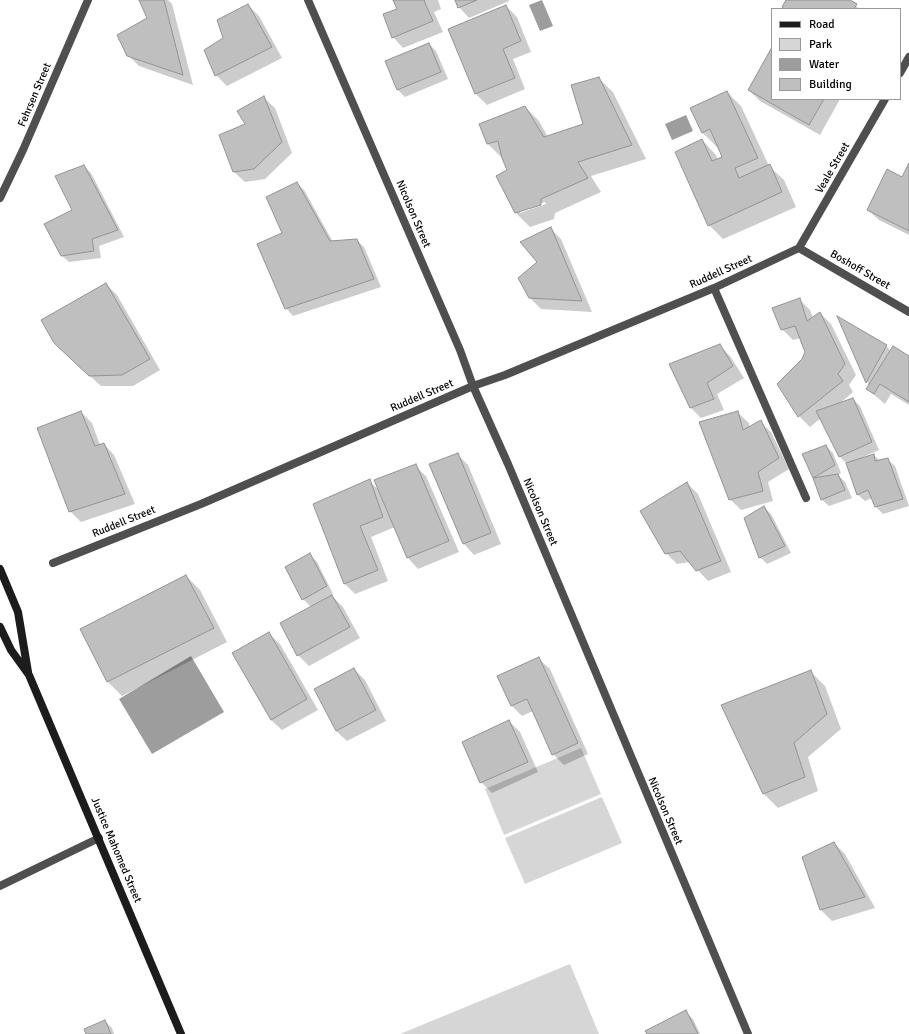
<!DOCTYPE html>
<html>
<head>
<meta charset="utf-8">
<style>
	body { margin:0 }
	#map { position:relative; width:909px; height:1034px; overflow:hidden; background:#fff; font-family:Signika,sans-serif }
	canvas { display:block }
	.legend { position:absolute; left:771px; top:8px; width:130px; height:92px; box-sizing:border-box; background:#fff; border:1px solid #999; margin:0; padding:5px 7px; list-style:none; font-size:12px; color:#000 }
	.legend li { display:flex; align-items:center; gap:8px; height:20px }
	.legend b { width:20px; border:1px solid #999 }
</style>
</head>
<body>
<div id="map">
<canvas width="909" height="1034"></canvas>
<ul class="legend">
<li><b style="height:5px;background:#1c1c1c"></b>Road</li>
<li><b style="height:11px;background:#d6d6d6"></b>Park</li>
<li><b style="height:11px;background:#9d9d9d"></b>Water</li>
<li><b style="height:11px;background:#bfbfbf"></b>Building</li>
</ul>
</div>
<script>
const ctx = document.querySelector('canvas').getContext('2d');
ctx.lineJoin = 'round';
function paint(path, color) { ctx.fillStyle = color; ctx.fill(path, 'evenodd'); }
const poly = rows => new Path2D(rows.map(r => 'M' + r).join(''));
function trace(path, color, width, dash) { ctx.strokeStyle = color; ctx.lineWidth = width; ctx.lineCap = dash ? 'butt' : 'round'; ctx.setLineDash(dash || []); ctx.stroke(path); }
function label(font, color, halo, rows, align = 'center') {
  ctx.font = font + ' Signika,sans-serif'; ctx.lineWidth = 3.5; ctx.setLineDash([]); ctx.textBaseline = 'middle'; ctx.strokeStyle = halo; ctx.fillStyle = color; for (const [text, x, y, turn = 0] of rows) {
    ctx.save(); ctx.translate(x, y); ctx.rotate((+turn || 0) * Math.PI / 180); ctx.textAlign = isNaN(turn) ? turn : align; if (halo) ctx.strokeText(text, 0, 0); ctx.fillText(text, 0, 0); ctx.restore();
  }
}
paint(poly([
	[581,748,601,794,504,835,485,789],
	[602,797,622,843,525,884,505,838],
	[570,964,599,1034,400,1034]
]), '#d6d6d6');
paint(poly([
	[542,0,553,26,540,31,529,5],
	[686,115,693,131,672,140,665,124],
	[191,656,224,712,152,754,119,699]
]), '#9d9d9d');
paint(poly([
	[140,0,168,0,172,4,193,85,139,66,128,55,148,18],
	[394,0,438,0,441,9,434,12,443,32,403,48,393,37,398,9],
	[456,0,509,0,509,1,469,18,459,7],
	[787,0,847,0,860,9,785,9],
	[248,5,259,16,282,58,227,86,216,75,224,38],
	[506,6,517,17,531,52,513,59,525,89,487,105,476,94,449,29],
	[429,44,436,51,448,79,405,97,398,90,386,61],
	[772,49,772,99,840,99,820,135,760,101,749,90],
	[598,78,613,92,646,159,591,176,601,192,555,213,554,219,530,227,516,213,498,176,509,170,502,158,487,143,525,107,539,121,548,137,585,125],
	[545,202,546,204,520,213,520,211],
	[727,92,741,106,769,166,784,180,796,207,723,239,709,225,702,140,716,155,718,160,724,157,718,146,717,147,702,132],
	[264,98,275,108,292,153,265,179,245,182,234,172,246,125],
	[84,166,91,173,124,237,99,246,101,258,69,262,61,255],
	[909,166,909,235,879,220,868,210,903,178],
	[297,183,304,190,333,242,357,240,364,247,381,287,293,316,286,308,283,234],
	[551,229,561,239,592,312,541,309,530,298,538,262],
	[106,284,117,295,160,370,133,386,101,386,66,354],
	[799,299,810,310,813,318,820,313,831,324,856,375,849,385,853,392,839,404,853,399,860,406,879,450,861,458,861,459,874,455,880,461,887,459,895,466,909,506,883,514,876,507,872,498,865,501,857,494,847,464,840,457,821,418,810,427,799,416,778,384,803,359,807,352,801,338,793,340,782,329],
	[839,318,886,346,891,351,909,357,909,405,891,394,885,404,867,389,869,385],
	[719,345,730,356,744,378,717,394,724,410,701,418,690,407],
	[81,412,92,423,100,445,104,444,114,455,135,504,81,522,70,511],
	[738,413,749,423,750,428,760,422,771,432,789,469,768,482,773,501,741,510,730,499],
	[826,446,833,453,841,473,838,475,845,482,852,498,829,506,821,499,814,478,803,454],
	[457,454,468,465,501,544,474,555,464,544],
	[415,466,426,476,459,552,418,569,408,558,395,527,371,537,388,581,355,594,344,583,369,481,380,491],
	[687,483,698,494,731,572,708,581,690,562,677,564,666,553],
	[764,507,771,514,791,553,767,564,760,557],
	[310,555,317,562,333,594,331,595,343,607,360,638,309,666,298,655,311,607,303,599],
	[186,576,200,590,227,642,122,696,108,682,81,629],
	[269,634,280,644,318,710,282,730,271,720],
	[539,659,550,669,588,754,564,765,553,754,533,711,522,716,512,706],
	[354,669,365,680,386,721,347,741,336,731],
	[811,672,825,686,841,729,808,757,818,791,778,808,763,793],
	[509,721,520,732,538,772,492,793,481,782],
	[834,843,845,854,875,908,832,921,821,910,803,858],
	[685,1012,693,1019,700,1034,648,1034],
	[105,1021,112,1028,114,1034,87,1034]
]), '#0003');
const building = poly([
	[139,0,164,0,183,75,127,56,117,35,147,18,139,0],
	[393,0,425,0,424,1,433,21,392,38,383,14,397,9,393,0],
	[455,0,477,0,458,8,455,0],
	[786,0,850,0,857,4,854,9,785,9,782,7,786,0],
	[248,4,272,47,215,76,204,50,223,38,217,20,248,4],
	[506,5,521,41,503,49,515,78,475,94,448,29,506,5],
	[429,43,441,72,397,90,385,61,429,43],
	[772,47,772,99,824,99,809,125,748,90,772,47],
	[599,77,632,145,578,162,588,178,541,199,541,205,515,213,496,176,507,170,502,158,498,141,487,144,479,124,525,106,544,137,583,124,571,85,599,77],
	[727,91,758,158,735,168,739,178,770,164,782,192,708,226,675,152,702,139,712,161,722,157,710,129,702,133,690,108,727,91],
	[264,96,282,142,254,169,233,172,219,135,245,124,237,111,264,96],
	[909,163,909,231,867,210,887,169,902,177,909,163],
	[84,165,118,230,92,239,94,251,61,256,44,224,72,210,55,176,84,165],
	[297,182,330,241,357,239,374,279,285,309,257,244,282,233,266,197,297,182],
	[551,227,582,301,529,298,518,278,537,262,520,242,551,227],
	[106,283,150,359,122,375,89,376,54,343,41,320,106,283],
	[800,298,807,321,820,312,845,364,838,374,843,381,798,417,777,384,802,359,805,352,795,326,781,330,772,308,800,298],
	[837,316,887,345,866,383,837,316],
	[720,344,733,366,707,383,714,399,690,408,669,364,720,344],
	[893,346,909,356,909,402,880,384,874,394,866,389,893,346],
	[853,398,872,442,839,457,816,411,853,398],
	[81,411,95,446,104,443,125,494,69,512,37,428,81,411],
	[738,411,743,430,761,420,779,458,758,472,763,491,729,500,699,422,738,411],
	[826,445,835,465,813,478,802,454,826,445],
	[458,453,491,533,463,544,429,464,458,453],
	[874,454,875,461,888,458,903,499,875,507,868,490,857,495,846,463,874,454],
	[416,464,449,541,407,558,374,480,416,464],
	[838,474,845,490,821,500,813,478,838,474],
	[370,479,383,517,360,526,378,570,344,584,313,504,370,479],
	[687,482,721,561,696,571,680,551,665,554,640,511,687,482],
	[764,506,785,546,759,558,744,518,764,506],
	[310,553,327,586,302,600,285,567,310,553],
	[186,575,214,628,107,682,80,629,186,575],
	[332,595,350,627,297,656,280,623,332,595],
	[269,632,307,699,271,720,232,653,269,632],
	[539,657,578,743,552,755,527,699,511,706,497,676,539,657],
	[354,668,376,710,336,731,314,689,354,668],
	[811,670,827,714,794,743,805,777,763,794,721,705,811,670],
	[509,720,528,762,480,783,462,742,509,720],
	[834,842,865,897,820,910,802,857,834,842],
	[686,1010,698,1034,647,1034,645,1031,686,1010],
	[105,1020,111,1034,86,1034,84,1029,105,1020]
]);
paint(building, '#bfbfbf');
trace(building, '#939393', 1);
trace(poly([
	[308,0,460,350,473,386,508,464,748,1034],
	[900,73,909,57],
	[0,198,23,150,88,0],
	[799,248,909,312],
	[714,288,806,498],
	[53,563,201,504,473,386,505,375,714,288,799,248,885,99],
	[0,886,99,838]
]), '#4f4f4f', 8);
trace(poly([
	[0,569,18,612,28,672],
	[0,627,11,650,29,675,181,1034]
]), '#1c1c1c', 8);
label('11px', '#000', '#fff', [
	["Fehrsen Street",35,95,-67],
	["Veale Street",833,168,-60],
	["Nicolson Street",413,214,67],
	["Boshoff Street",860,270,30],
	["Ruddell Street",721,272,-24],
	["Ruddell Street",422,396,-23],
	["Nicolson Street",540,512,67],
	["Ruddell Street",124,522,-22],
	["Nicolson Street",665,811,67],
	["Justice Mahomed Street",116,850,67]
]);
</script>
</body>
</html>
